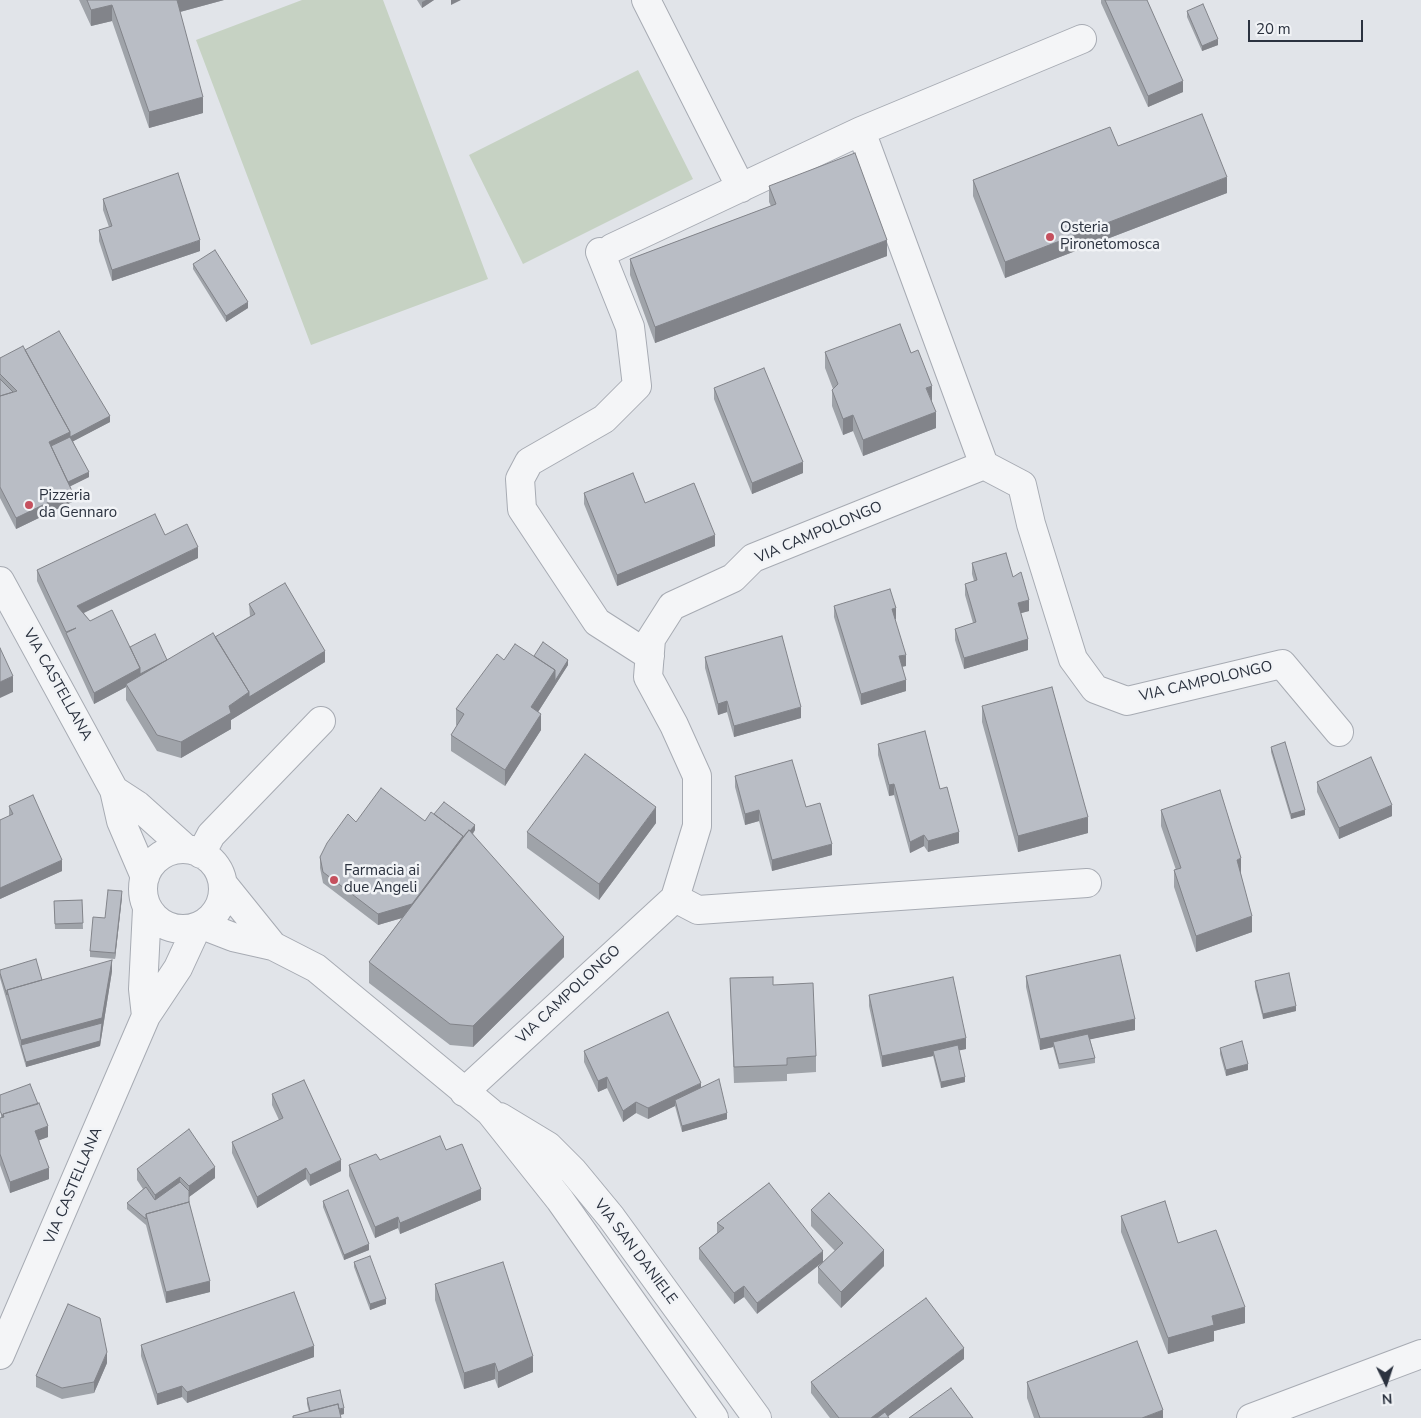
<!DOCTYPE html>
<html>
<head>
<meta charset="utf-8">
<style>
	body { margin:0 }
	#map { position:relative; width:1421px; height:1418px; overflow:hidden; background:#e1e4e9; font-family:"Nunito Sans",sans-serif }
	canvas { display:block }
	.north { position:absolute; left:1361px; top:1358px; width:50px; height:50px; -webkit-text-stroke:4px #f1f3f6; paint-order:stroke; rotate:176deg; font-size:14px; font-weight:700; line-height:20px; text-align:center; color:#2b323f }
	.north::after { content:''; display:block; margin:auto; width:18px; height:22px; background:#2b323f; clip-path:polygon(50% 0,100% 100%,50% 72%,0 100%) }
	.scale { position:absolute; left:1248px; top:20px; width:115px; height:22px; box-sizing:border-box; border:2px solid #2b323f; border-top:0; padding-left:6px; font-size:15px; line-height:18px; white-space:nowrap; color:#2b323f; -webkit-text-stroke:4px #f1f3f6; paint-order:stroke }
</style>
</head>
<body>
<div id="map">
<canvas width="1421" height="1418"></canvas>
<div class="north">N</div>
<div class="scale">20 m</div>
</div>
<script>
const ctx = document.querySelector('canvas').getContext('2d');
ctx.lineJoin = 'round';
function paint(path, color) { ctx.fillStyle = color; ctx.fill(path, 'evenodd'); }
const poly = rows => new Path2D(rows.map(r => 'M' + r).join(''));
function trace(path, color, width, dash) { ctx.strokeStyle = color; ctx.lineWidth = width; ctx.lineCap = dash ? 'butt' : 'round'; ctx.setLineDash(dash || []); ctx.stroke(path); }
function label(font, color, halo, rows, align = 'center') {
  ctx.font = font + ' "Nunito Sans",sans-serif'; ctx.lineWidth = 5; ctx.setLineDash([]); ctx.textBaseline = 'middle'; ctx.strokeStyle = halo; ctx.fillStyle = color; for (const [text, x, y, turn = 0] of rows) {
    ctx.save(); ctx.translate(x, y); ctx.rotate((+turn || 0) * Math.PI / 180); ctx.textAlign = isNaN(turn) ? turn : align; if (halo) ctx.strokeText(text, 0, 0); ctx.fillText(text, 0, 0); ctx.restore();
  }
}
paint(poly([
	[302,0,383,0,488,279,311,345,196,40],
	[638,70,693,179,523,264,469,155]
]), '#c6d2c3');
const minor = poly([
	[646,0,741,188],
	[861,131,1082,39],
	[612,248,861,131,984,465,1022,485,1031,524,1073,659,1095,689,1127,701,1282,664,1339,732],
	[600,252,630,327,637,386,604,419,529,462,520,479,522,509,597,622,650,656],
	[0,581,114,790,121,821,145,877],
	[114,790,137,805,186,849],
	'143 889a40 40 0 1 1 80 0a40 40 0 1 1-80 0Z',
	[201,854,211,835,321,721],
	[223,884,273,946],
	[675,898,698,910,1087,883],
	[202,925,233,937,273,946,316,968,490,1112,560,1200,714,1418],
	[146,1016,143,989,147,909],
	[464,1092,675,898,697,826,697,776,674,725,648,677,651,639,672,606,733,578,753,558,984,465],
	[500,1117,548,1146,573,1171,611,1217,757,1418],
	[0,1355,146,1016,178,968,197,927],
	[1251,1418,1421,1354]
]);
trace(minor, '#a7abb3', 30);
trace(minor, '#f4f5f7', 28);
paint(poly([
	[79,0,224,0,180,12,203,113,149,128,112,21,91,26],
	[417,0,434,0,422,8],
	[1101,0,1147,0,1183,92,1148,107,1101,3],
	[1187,11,1218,45,1202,51,1187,17],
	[1118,146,1227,193,1005,278,973,196,973,180],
	[769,186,887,256,655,343,630,275,630,259,771,206,769,202],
	[103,199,200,251,112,281,99,241,99,230,109,227,103,210],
	[193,264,248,308,226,322,193,269],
	[25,350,110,422,73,441,89,477,70,486,72,502,16,529,0,498,0,358],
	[825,352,911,353,932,402,936,428,863,456,853,431,843,435,832,406,832,390,833,389,825,368],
	[714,388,803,473,752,494,714,399],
	[584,493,645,503,715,546,617,586,584,504],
	[165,535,198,558,84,613,90,621,130,647,167,660,215,637,250,616,249,604,325,662,231,720,231,729,181,758,157,751,126,700,126,687,94,704,66,643,37,581,37,570],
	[972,563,1013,577,1029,611,1021,613,1028,650,964,669,955,640,955,629,973,623,965,595,965,584,974,581,972,574],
	[834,606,896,619,895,620,906,666,902,667,906,691,861,705,834,617],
	[534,656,568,665,538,712,541,730,505,786,451,751,451,735,457,726,456,725,456,709,504,660],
	[705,657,801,718,734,737,727,712,718,715,705,668],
	[982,706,1088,833,1018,852,982,722],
	[878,744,940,789,959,843,928,852,924,846,910,853,894,795,889,796,878,755],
	[1271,747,1305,815,1291,819,1271,752],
	[735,776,806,807,832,855,772,871,759,821,745,825,735,787],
	[1317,782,1392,816,1339,839,1317,792],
	[9,806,62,871,0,899,0,820,9,816],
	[1161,810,1241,874,1252,932,1196,952,1174,887,1174,870,1176,870,1161,826],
	[434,814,475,830,473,834,564,957,473,1047,450,1045,369,983,369,962,402,918,378,925,323,883,320,868,320,857,356,822,425,821],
	[656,823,599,900,527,848,527,832],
	[122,897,115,959,90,957,90,951,105,918],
	[82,900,83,929,55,929,54,901],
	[0,970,42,980,112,971,100,1046,26,1067,0,978],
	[1026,976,1135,1030,1090,1039,1095,1058,1095,1063,1059,1069,1053,1047,1040,1050,1026,987],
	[730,978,773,985,816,1056,816,1072,787,1074,787,1081,734,1083],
	[1255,981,1296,1011,1263,1019,1255,987],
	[869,995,966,1049,959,1050,965,1082,941,1088,933,1056,882,1067,869,1006],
	[1220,1048,1248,1070,1226,1076,1220,1054],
	[584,1051,701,1088,727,1119,682,1132,675,1106,648,1119,636,1113,623,1122,607,1088,598,1092,584,1062],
	[272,1094,341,1171,310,1186,306,1179,257,1208,232,1153,232,1142,279,1120,272,1105],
	[0,1095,48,1137,39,1140,49,1179,10,1193,0,1165,0,1118,1,1118],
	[446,1150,481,1200,400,1234,398,1228,375,1238,349,1176,349,1165],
	[137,1169,215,1178,189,1197,189,1203,210,1292,166,1303,146,1225,127,1209,127,1203,143,1189,137,1180],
	[769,1183,757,1314,744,1297,734,1304,699,1259,699,1248,717,1233,717,1223],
	[323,1201,369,1250,344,1260,323,1207],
	[811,1210,884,1266,841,1308,818,1283,818,1267,835,1251,811,1226],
	[1121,1216,1178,1243,1245,1323,1214,1331,1214,1341,1168,1354,1121,1232],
	[354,1262,386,1304,370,1310,354,1267],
	[435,1284,533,1372,498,1388,495,1379,464,1389,435,1300],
	[141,1345,314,1357,187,1403,182,1397,157,1405,141,1356],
	[964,1359,888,1416,889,1418,830,1418,811,1393,811,1382],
	[107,1363,94,1393,62,1399,36,1387,36,1376],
	[1027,1382,1163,1418,1034,1418,1027,1398],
	[307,1398,344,1414,340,1415,341,1418,293,1418,293,1416,309,1412,307,1404]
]), '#9fa3a9');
paint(poly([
	[176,0,224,0,176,13],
	[426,0,434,0,422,8,422,2],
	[451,0,461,0,451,5],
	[112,5,112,21,91,26,91,10],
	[1218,39,1218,45,1202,51,1202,46],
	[1183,81,1183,92,1148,107,1148,96],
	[203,97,203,113,149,128,149,112],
	[1227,177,1227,193,1005,278,1005,262],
	[200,240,200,251,112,281,112,270],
	[887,240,887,256,655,343,655,327],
	[248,302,248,308,226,322,226,316],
	[932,386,932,402,926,388],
	[936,412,936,428,863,456,863,440],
	[853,415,853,431,843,435,843,419],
	[110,416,110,422,70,443,51,452,49,442,70,432],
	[803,462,803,473,752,494,752,483],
	[89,472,89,477,65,489,65,483],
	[72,491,72,502,16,529,16,518],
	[715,535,715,546,617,586,617,575],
	[198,547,198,558,77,616,77,606],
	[1029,600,1029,611,1018,614,1018,603],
	[896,608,896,619,892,620,892,609],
	[1028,639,1028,650,964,669,964,658],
	[325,651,325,662,231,720,231,729,181,758,181,742,229,706,249,692],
	[906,655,906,666,899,667,899,656],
	[167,660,140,679,140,674],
	[568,660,568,665,531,723,531,707,555,670],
	[140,668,140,679,126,684,126,687,94,704,94,693],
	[13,676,13,692,0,698,0,682],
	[906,680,906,691,861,705,861,694],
	[727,701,727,712,718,715,718,704],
	[801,707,801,718,734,737,734,726],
	[541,714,541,730,505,786,505,770],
	[894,784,894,795,889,796,889,785],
	[1392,805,1392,816,1339,839,1339,828],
	[656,807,656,823,599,900,599,884],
	[759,810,759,821,745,825,745,814],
	[1305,810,1305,815,1291,819,1291,814],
	[1088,817,1088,833,1018,852,1018,836],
	[475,825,475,830,412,915,378,925,378,914],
	[959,832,959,843,928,852,928,841],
	[924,835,924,846,910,853,910,842],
	[832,844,832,855,772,871,772,860],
	[1241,858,1241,874,1237,876,1237,860],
	[62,860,62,871,0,899,0,888],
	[122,891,122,897,115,959,115,953],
	[1252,916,1252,932,1196,952,1196,936],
	[564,937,564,957,473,1047,473,1026],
	[112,960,112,971,100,1046,26,1067,26,1062,21,1045,21,1040],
	[1296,1006,1296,1011,1263,1019,1263,1014],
	[1135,1019,1135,1030,1054,1047,1053,1042,1053,1047,1040,1050,1040,1039],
	[966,1038,966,1049,934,1056,933,1051,933,1056,882,1067,882,1056],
	[1248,1064,1248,1070,1226,1076,1226,1070],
	[607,1077,607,1088,598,1092,598,1081],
	[965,1077,965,1082,941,1088,941,1082],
	[701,1083,701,1094,675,1100,675,1106,648,1119,648,1108],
	[636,1102,636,1113,623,1122,623,1111],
	[727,1113,727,1119,682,1132,682,1126],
	[48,1126,48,1137,35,1142,35,1131],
	[341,1160,341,1171,310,1186,310,1175],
	[215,1167,215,1178,189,1197,189,1186],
	[49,1168,49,1179,10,1193,10,1182],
	[306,1168,306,1179,257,1208,257,1197],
	[180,1177,180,1188,155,1206,155,1195],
	[481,1189,481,1200,400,1234,400,1223],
	[398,1217,398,1228,375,1238,375,1227],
	[369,1244,369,1250,344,1260,344,1255],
	[884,1250,884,1266,841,1308,841,1292],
	[823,1251,823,1262,757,1314,757,1303],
	[210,1281,210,1292,166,1303,166,1292],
	[744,1286,744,1297,734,1304,734,1293],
	[386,1299,386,1304,370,1310,370,1304],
	[1245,1307,1245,1323,1214,1331,1214,1341,1168,1354,1168,1338,1212,1316],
	[314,1346,314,1357,187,1403,187,1392],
	[964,1348,964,1359,886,1418,871,1418],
	[107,1352,107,1363,94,1393,94,1382],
	[533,1356,533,1372,498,1388,498,1372],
	[495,1363,495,1379,464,1389,464,1373],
	[182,1386,182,1397,157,1405,157,1394],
	[344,1408,344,1414,326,1418,311,1418],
	[1163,1410,1163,1418,1142,1418]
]), '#82848a');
const building = poly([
	[87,0,177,0,203,97,149,112,112,5,91,10,87,0],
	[1105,0,1147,0,1183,81,1148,96,1105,0],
	[1203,4,1218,39,1202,46,1187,11,1203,4],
	[1202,114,1227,177,1005,262,973,180,1110,127,1118,146,1202,114],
	[855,153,887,240,655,327,630,259,776,204,769,186,855,153],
	[178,173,200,240,112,270,99,230,112,226,103,199,178,173],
	[215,250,248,302,226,316,193,264,215,250],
	[900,324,911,353,918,350,932,386,926,388,936,412,863,440,853,415,843,419,832,390,838,384,825,352,900,324],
	[59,331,110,416,70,437,70,432,25,350,59,331],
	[23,346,70,432,49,442,72,491,16,518,0,487,0,396,17,391,0,374,0,358,23,346],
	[764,368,803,462,752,483,714,388,764,368],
	[0,379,13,392,0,396,0,379],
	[70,437,89,472,68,482,51,446,70,437],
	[633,473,645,503,694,483,715,535,617,575,584,493,633,473],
	[155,514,165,535,187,524,198,547,77,606,90,621,112,610,140,668,94,693,66,633,76,628,66,632,37,570,155,514],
	[1006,553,1013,577,1021,572,1029,600,1018,603,1028,639,964,658,955,629,976,622,965,584,977,580,972,563,1006,553],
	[285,583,325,651,249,697,249,692,215,637,255,614,249,604,285,583],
	[890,589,896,608,892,609,906,655,899,656,906,680,861,694,834,606,890,589],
	[213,633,249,692,229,706,231,713,181,742,157,735,126,684,213,633],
	[155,634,167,660,140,674,140,668,130,647,155,634],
	[782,636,801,707,734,726,727,701,718,704,705,657,782,636],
	[543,642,568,660,555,681,555,670,534,656,543,642],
	[515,644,555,670,531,707,541,714,505,770,451,735,464,714,456,709,497,654,504,660,515,644],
	[0,648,13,676,0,682,0,648],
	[1052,687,1088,817,1018,836,982,706,1052,687],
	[925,731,940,789,947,787,959,832,928,841,924,835,910,842,894,784,889,785,878,744,925,731],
	[1285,742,1305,810,1291,814,1271,747,1285,742],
	[585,754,656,807,599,884,527,832,585,754],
	[1371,757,1392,805,1339,828,1317,782,1371,757],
	[792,760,806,807,820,803,832,844,772,860,759,810,745,814,735,776,792,760],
	[381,788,425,821,431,812,463,836,412,904,378,914,323,872,320,857,327,843,348,814,356,822,381,788],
	[1220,790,1241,858,1237,860,1252,916,1196,936,1174,870,1181,868,1161,810,1220,790],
	[33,795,62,860,0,888,0,820,13,814,9,806,33,795],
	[444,802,475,825,470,831,469,830,463,837,463,836,434,814,444,802],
	[469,830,564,937,473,1026,450,1024,369,962,469,830],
	[108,890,122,891,115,953,90,951,93,917,105,918,108,890],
	[82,900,83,923,55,924,54,901,82,900],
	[1120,955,1135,1019,1040,1039,1026,976,1120,955],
	[36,959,42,980,7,990,7,995,0,973,0,970,36,959],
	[112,960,102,1018,21,1040,7,990,112,960],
	[1289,973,1296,1006,1263,1014,1255,981,1289,973],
	[773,977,773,985,813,983,816,1056,787,1058,787,1065,734,1067,730,978,773,977],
	[953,977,966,1038,882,1056,869,995,953,977],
	[668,1012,701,1083,648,1108,636,1102,623,1111,607,1077,598,1081,584,1051,668,1012],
	[102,1023,100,1041,26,1062,21,1045,102,1023],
	[1088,1034,1095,1058,1059,1064,1053,1042,1088,1034],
	[1242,1041,1248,1064,1226,1070,1220,1048,1242,1041],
	[958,1045,965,1077,941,1082,933,1051,958,1045],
	[719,1079,727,1113,682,1126,675,1100,719,1079],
	[304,1080,341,1160,310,1175,306,1168,257,1197,232,1142,283,1118,272,1094,304,1080],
	[30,1084,38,1104,3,1114,3,1117,0,1111,0,1095,30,1084],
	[39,1103,48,1126,35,1131,49,1168,10,1182,0,1154,0,1118,4,1117,3,1114,39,1103],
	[189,1129,215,1167,189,1186,180,1177,155,1195,137,1169,189,1129],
	[440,1136,446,1150,462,1144,481,1189,400,1223,398,1217,375,1227,349,1165,376,1154,380,1160,440,1136],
	[180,1182,189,1191,189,1202,146,1214,146,1219,127,1203,146,1187,155,1200,180,1182],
	[769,1183,823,1251,757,1303,744,1286,734,1293,699,1248,724,1228,717,1223,769,1183],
	[348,1190,369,1244,344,1255,323,1201,348,1190],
	[829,1193,884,1250,841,1292,818,1267,843,1243,811,1210,829,1193],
	[1165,1201,1178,1243,1216,1230,1245,1307,1212,1316,1214,1325,1168,1338,1121,1216,1165,1201],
	[189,1202,210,1281,166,1292,146,1214,189,1202],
	[370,1256,386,1299,370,1304,354,1262,370,1256],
	[503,1262,533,1356,498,1372,495,1363,464,1373,435,1284,503,1262],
	[294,1292,314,1346,187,1392,182,1386,157,1394,141,1345,294,1292],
	[926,1298,964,1348,871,1418,839,1418,811,1382,926,1298],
	[68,1304,100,1318,107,1352,94,1382,62,1388,36,1376,68,1304],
	[1137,1341,1163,1410,1142,1418,1040,1418,1027,1382,1137,1341],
	[951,1388,973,1418,909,1418,951,1388],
	[340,1390,344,1408,339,1409,338,1404,310,1411,307,1398,340,1390],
	[338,1404,341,1418,293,1418,293,1416,338,1404],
	[885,1412,889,1418,877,1418,885,1412]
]);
paint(building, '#b9bdc5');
trace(building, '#82848a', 1);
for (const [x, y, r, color] of [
	[1050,237,5,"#c5505e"],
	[29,505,5,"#c5505e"],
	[334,880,5,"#c5505e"]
]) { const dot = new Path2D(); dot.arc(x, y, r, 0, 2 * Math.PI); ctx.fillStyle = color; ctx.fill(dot); trace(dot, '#f1f3f6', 2); }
label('15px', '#2b323f', '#f1f3f6', [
	["Osteria",1060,228],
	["Pironetomosca",1060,245],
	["Pizzeria",39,496],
	["da Gennaro",39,513],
	["Farmacia ai",344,871],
	["due Angeli",344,888]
], 'left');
label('15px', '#2b323f', '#f1f3f6', [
	["VIA CAMPOLONGO",819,533,-23],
	["VIA CAMPOLONGO",1206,682,-13],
	["VIA CASTELLANA",57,685,61],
	["VIA CAMPOLONGO",569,995,-43],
	["VIA CASTELLANA",74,1186,-67],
	["VIA SAN DANIELE",635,1252,53]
]);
</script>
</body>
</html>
